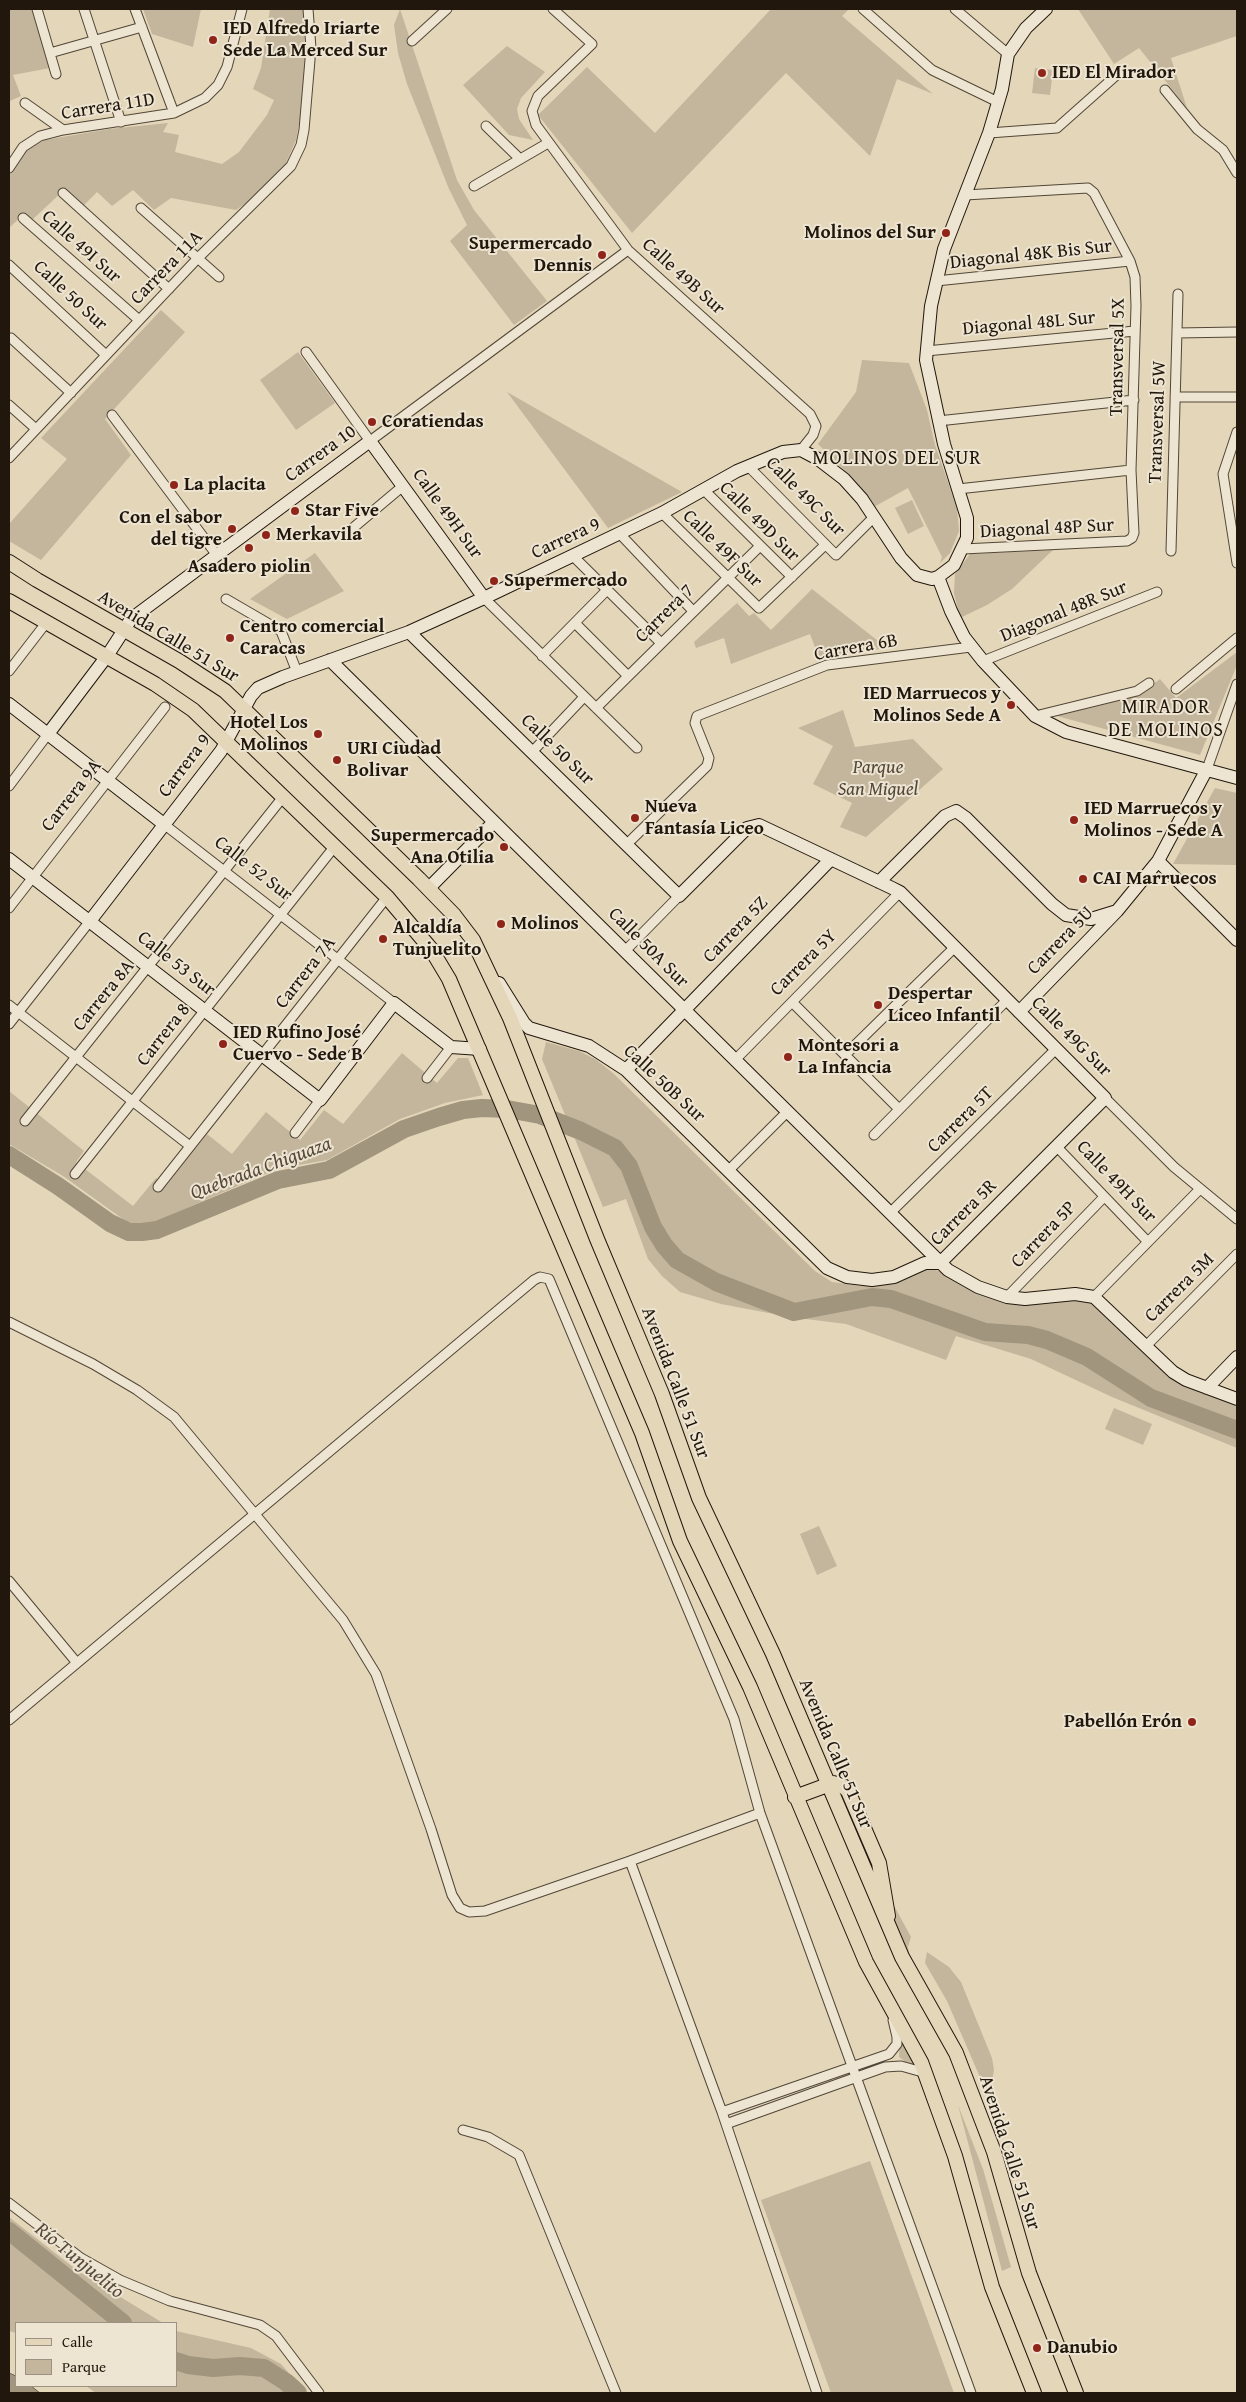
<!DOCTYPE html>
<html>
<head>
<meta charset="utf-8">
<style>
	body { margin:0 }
	#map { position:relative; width:1246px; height:2402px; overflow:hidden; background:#e4d6b9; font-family:"Gentium Book Plus",serif }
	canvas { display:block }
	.frame { position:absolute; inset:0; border:10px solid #21170c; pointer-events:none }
	.legend { position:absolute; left:15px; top:2322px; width:162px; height:65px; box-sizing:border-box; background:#ede4d2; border:1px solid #9b9283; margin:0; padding:6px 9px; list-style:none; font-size:15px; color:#21170c }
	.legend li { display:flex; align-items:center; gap:10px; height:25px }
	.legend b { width:25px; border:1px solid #9b9283 }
</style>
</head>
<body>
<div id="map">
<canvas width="1246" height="2402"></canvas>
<div class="frame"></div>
<ul class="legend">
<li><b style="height:6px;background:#e4d6b9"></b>Calle</li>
<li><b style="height:14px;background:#c3b69c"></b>Parque</li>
</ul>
</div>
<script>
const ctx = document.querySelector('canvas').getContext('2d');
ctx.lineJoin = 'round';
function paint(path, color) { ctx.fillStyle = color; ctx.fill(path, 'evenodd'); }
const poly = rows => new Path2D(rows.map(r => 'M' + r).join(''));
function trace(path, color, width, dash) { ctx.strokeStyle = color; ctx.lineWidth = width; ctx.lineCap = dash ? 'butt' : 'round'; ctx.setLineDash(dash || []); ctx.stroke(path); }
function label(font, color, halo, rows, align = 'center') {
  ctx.font = font + ' "Gentium Book Plus",serif'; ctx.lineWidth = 4; ctx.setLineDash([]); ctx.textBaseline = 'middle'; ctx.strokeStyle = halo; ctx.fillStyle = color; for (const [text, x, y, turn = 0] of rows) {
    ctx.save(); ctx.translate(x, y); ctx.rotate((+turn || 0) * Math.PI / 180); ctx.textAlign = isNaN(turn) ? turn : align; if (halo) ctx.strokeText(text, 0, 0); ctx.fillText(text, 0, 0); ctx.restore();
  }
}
paint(poly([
	[9,9,33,9,50,68,13,75,21,96,10,101],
	[143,9,201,9,193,47,152,34],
	[270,9,304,9,305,70,302,108,296,140,283,170,262,192,236,210,171,198,154,210,133,190,112,206,97,192,84,205,64,190,32,220,24,214,9,228,9,177,17,160,29,148,45,140,109,129,168,123,163,132,179,135,175,152,222,164,239,152,267,115,274,100,253,89,261,68],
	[400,9,457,180,474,210,547,301,514,325,450,241,467,225,449,189,407,84,398,53,394,25],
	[771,9,849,9,842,16,933,94,897,79,870,156,786,73,632,233,538,115,587,67,655,133],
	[1078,9,1237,9,1237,36,1171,58,1187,108,1139,48,1114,64],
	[507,46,545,72,521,98,517,109,519,119,533,140,509,135,463,85],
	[1035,68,1053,70,1050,95,1032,93],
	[161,310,185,332,105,419,131,455,41,560,9,541,9,524,67,459,41,438],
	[298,352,335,403,296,430,260,380],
	[862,360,909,363,927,410,935,445,957,508,959,531,950,553,940,563,942,557,908,488,872,508,846,472,818,444,856,392],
	[507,392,682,492,608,528],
	[912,500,924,526,908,534,895,508],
	[1053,550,1012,589,987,605,960,618,954,593,955,574,970,554],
	[315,553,344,591,287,619,250,599],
	[812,589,887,648,819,658,810,634,731,664,724,638,696,648,694,642,737,603,749,616,754,613,771,630],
	[1237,652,1237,665,1200,755,1057,716,1137,696,1160,679,1176,698],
	[843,710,855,747,913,739,943,769,866,837,840,827,852,803,813,784,833,746,798,728],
	[1215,788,1237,793,1237,865,1173,864],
	[546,1042,579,1051,595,1059,614,1074,815,1271,832,1282,861,1286,883,1285,902,1281,926,1269,933,1269,1019,1303,1044,1304,1076,1300,1094,1303,1169,1376,1237,1405,1237,1448,1112,1397,1031,1359,956,1336,946,1360,846,1324,790,1317,721,1304,680,1292,662,1276,648,1259,626,1199,603,1207,542,1059],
	[402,1053,437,1083,458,1058,468,1058,483,1095,445,1103,400,1119,327,1160,277,1169,152,1223,139,1225,127,1222,63,1176,9,1144,9,1091,84,1151,76,1162,133,1206,156,1178,166,1186,207,1134,232,1154,266,1112,300,1140,324,1110,343,1124],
	[1114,1408,1152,1424,1143,1445,1105,1429],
	[819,1526,837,1566,817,1575,800,1534],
	[891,1900,911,1937,908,1947,911,1963,895,1929],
	[927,1952,949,1967,961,1982,992,2058,994,2070,989,2098,947,2001,925,1963],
	[900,2034,917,2066,906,2062,899,2057],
	[958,2105,983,2169,1011,2267,1002,2271],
	[870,2161,954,2393,831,2393,761,2200],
	[9,2217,78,2271,163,2323,16,2323,16,2333,9,2331],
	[176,2331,251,2348,281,2364,306,2393,96,2393,86,2386,176,2386]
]), '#c3b69c');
const water = poly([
	[9,2373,16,2376,16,2386,31,2386,40,2393,9,2393,9,2373]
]);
paint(water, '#a2957e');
trace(water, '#6e6350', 1);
trace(poly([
	[9,1155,58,1186,110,1223,129,1232,142,1232,157,1230,278,1180,329,1170,404,1129,439,1117,463,1110,482,1108,507,1109,540,1115,581,1131,615,1148,629,1166,653,1227,664,1245,677,1260,716,1282,794,1312,872,1297,891,1299,985,1332,1028,1335,1047,1340,1087,1357,1151,1398,1237,1430],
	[9,2231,123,2323],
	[176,2361,188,2365,213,2368,240,2366,264,2368,286,2382,298,2393]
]), '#a2957e', 18);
const street = poly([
	[37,9,56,74],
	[84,9,121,122],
	[135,9,174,113],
	[553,9,592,44,538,96,532,111,536,125,628,250,810,414,816,426,813,435,801,450],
	[863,9,932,70,998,102],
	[955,9,1008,54],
	[412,41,447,9],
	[50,53,142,27],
	[1165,90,1197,129,1223,150,1237,173],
	[25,103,63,130],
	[486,126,520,159],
	[989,133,1057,128,1120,72],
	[9,168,23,147,40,136,63,130,174,113,205,98,218,85,227,67,242,9],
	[474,186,548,143],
	[63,193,169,289],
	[141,208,219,277],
	[23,218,139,320],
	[9,265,106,355],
	[936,281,1130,261],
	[1177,333,1237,332],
	[11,338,71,393],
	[926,351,1135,331],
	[306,352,370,441,628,250],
	[1175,397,1237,397],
	[9,405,36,429],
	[112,415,216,554],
	[938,421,1134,400],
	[1237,432,1223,474,1237,563],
	[9,458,198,258,291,166,301,145,304,130,311,48,308,9],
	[748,466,836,555,874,517],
	[958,489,1131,470],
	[704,490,792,577],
	[662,513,759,608,825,545],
	[347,533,403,486],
	[620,534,693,611],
	[963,549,1127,541,1132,538,1134,533,1131,470,1136,306,1135,277,1130,261,1094,193,1088,188,965,195],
	[1171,551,1178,294],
	[573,556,661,643],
	[484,598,637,748],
	[226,599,281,631,297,672],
	[575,623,628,676],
	[542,656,607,590],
	[983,661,1157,592],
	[9,671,46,623],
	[1176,689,1237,638],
	[596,708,760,546],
	[1035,716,1137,691,1149,683],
	[532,752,584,697],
	[1207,769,1237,684],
	[9,786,48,734],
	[165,825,394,1003],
	[627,844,707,766,709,758,695,723,697,716,827,665,971,647],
	[9,908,165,707],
	[625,951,679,896],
	[792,1002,899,1109],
	[9,1005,190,1146],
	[9,1024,90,921],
	[845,1055,955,947],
	[735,1060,900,892],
	[427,1078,451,1047],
	[1105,1098,1174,1167,1237,1219],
	[25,1121,283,797],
	[295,1133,320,1100],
	[874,1135,1007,1000],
	[1057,1147,1148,1242],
	[728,1171,787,1112],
	[75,1174,335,846],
	[158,1187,387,897],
	[890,1213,1056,1049],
	[1007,1297,1104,1197],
	[1094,1297,1199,1190],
	[9,1322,93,1364,137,1390,174,1417,343,1620,376,1674,431,1829,452,1895,460,1908,469,1912,485,1911,630,1861],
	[1146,1346,1237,1254],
	[9,1581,77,1663],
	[9,1720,534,1280,540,1277,549,1279,734,1719,760,1813,971,2393],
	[760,1813,630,1861,722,2112,817,2393],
	[722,2112,889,2054,897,2044,897,2037,893,2020],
	[726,2124,885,2067,901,2066,926,2073],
	[463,2130,488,2137,519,2155,616,2393],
	[9,2203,81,2258,120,2280,170,2301,260,2325,276,2336,319,2393]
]);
const secondary = poly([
	[938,577,951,611,964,637,983,661,1035,716,1066,732,1237,778],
	[409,632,679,896,747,828,759,825,892,888,900,892,1105,1098,940,1263],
	[330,660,948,1270,978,1287,1007,1297,1025,1299,1075,1294,1094,1297,1173,1372,1186,1380,1237,1399],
	[9,704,165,825],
	[48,734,107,656,131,619,370,441,484,598],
	[9,859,320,1100,394,1003,451,1047,480,1049],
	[1158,861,1237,940],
	[879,882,945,816,956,811,966,818,1052,904,1066,915,1091,919,1117,911],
	[428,889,494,822],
	[90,921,221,751,251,696,258,688,283,677,409,632,484,598,662,513,737,471,783,452,801,450,818,459,844,479,862,499,901,558,917,575,932,579,938,577,954,565,967,538,967,518,944,444,926,360,931,306,944,249,989,133,1002,89,1008,54,1026,28,1046,9],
	[499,983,524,1023,529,1028,589,1046,626,1070,827,1268,847,1277,872,1280,894,1277,925,1263,940,1263],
	[1019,1012,1117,911,1158,861,1207,769],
	[626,1070,831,859],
	[1207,1388,1237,1357]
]);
const primary = poly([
	[9,562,37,580,179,661,225,691,419,879,454,915,473,940,510,1018,597,1239,662,1394,699,1498,773,1654,902,1957,956,2053,994,2152,1029,2273,1076,2393],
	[9,601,155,684,193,710,387,897,431,949,449,979,642,1433,680,1541,750,1687,866,1962,921,2062,955,2156,992,2287,1034,2393],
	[795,1797,833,1783,843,1786,848,1791,879,1863,888,1916]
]);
trace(street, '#524737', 11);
trace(secondary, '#21170c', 14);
trace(primary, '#21170c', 16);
trace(street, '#ede4d2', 9);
trace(secondary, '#ede4d2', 12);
trace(primary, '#e4d6b9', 14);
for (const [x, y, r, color] of [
	[213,40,5,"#8f2418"],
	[1042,73,5,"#8f2418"],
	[946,233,5,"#8f2418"],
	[602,255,5,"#8f2418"],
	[372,422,5,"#8f2418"],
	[174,485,5,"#8f2418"],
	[295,511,5,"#8f2418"],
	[232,529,5,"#8f2418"],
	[266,535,5,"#8f2418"],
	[249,548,5,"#8f2418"],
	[494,581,5,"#8f2418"],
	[230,638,5,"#8f2418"],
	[1011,705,5,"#8f2418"],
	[318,734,5,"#8f2418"],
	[337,760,5,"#8f2418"],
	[635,818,5,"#8f2418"],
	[1074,820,5,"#8f2418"],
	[504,847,5,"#8f2418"],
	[1083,879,5,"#8f2418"],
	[501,924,5,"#8f2418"],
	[383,939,5,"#8f2418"],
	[878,1005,5,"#8f2418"],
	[223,1044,5,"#8f2418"],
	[788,1057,5,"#8f2418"],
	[1192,1722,5,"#8f2418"],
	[1037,2348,5,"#8f2418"]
]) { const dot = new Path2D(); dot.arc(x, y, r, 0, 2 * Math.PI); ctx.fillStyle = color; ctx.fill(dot); trace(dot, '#ede4d2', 2); }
label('bold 19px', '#21170c', '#ede4d2', [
	["IED Alfredo Iriarte",223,29],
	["Sede La Merced Sur",223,51],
	["IED El Mirador",1052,73],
	["Molinos del Sur",936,233,"right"],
	["Supermercado",592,244,"right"],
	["Dennis",592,266,"right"],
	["Coratiendas",382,422],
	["La placita",184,485],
	["Star Five",305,511],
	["Con el sabor",222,518,"right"],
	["del tigre",222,540,"right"],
	["Merkavila",276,535],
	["Asadero piolin",249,567,"center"],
	["Supermercado",504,581],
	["Centro comercial",240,627],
	["Caracas",240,649],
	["IED Marruecos y",1001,694,"right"],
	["Molinos Sede A",1001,716,"right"],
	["Hotel Los",308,723,"right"],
	["Molinos",308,745,"right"],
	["URI Ciudad",347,749],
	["Bolivar",347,771],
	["Nueva",645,807],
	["Fantasía Liceo",645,829],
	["IED Marruecos y",1084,809],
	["Molinos - Sede A",1084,831],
	["Supermercado",494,836,"right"],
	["Ana Otilia",494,858,"right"],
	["CAI Marruecos",1093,879],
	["Molinos",511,924],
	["Alcaldía",393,928],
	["Tunjuelito",393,950],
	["Despertar",888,994],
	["Liceo Infantil",888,1016],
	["IED Rufino José",233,1033],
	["Cuervo - Sede B",233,1055],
	["Montesori a",798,1046],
	["La Infancia",798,1068],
	["Pabellón Erón",1182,1722,"right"],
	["Danubio",1047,2348]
], 'left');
label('19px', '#21170c', '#ede4d2', [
	["Carrera 11D",108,107,-9],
	["Calle 49I Sur",81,247,42],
	["Diagonal 48K Bis Sur",1031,255,-6],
	["Carrera 11A",167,268,-46],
	["Calle 49B Sur",683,277,42],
	["Calle 50 Sur",70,296,43],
	["Diagonal 48L Sur",1029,324,-5],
	["Transversal 5X",1118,357,-89],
	["Transversal 5W",1158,422,-88],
	["Carrera 10",321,454,-36],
	["Calle 49C Sur",805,497,45],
	["Calle 49H Sur",447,514,54],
	["Calle 49D Sur",759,522,45],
	["Diagonal 48P Sur",1047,529,-3],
	["Carrera 9",566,539,-25],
	["Calle 49F Sur",722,549,44],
	["Diagonal 48R Sur",1064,612,-22],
	["Carrera 7",665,614,-45],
	["Avenida Calle 51 Sur",168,637,31],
	["Carrera 6B",856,648,-10],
	["Calle 50 Sur",557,750,44],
	["Carrera 9",185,766,-53],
	["Carrera 9A",72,796,-52],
	["Calle 52 Sur",253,869,38],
	["Carrera 5Z",736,930,-46],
	["Carrera 5U",1061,941,-46],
	["Calle 50A Sur",648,948,45],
	["Carrera 5Y",804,963,-45],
	["Calle 53 Sur",176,964,38],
	["Carrera 7A",306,973,-52],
	["Carrera 8A",104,996,-51],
	["Carrera 8",164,1035,-52],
	["Calle 49G Sur",1071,1037,45],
	["Calle 50B Sur",664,1084,43],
	["Carrera 5T",961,1120,-45],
	["Calle 49H Sur",1116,1182,46],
	["Carrera 5R",964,1213,-45],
	["Carrera 5P",1044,1235,-46],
	["Carrera 5M",1180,1288,-45],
	["Avenida Calle 51 Sur",675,1383,69],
	["Avenida Calle 51 Sur",835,1754,67],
	["Avenida Calle 51 Sur",1009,2153,72]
]);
label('italic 19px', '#524737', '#ede4d2', [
	["Parque",878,768],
	["San Miguel",878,790]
]);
ctx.letterSpacing = '1px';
label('20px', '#21170c', '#ede4d2', [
	["MOLINOS DEL SUR",897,459],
	["MIRADOR",1166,708],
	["DE MOLINOS",1166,731]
]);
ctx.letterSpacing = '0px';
label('italic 20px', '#55493a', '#ede4d2', [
	["Quebrada Chiguaza",261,1169,-20],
	["Río Tunjuelito",79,2261,39]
]);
</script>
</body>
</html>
